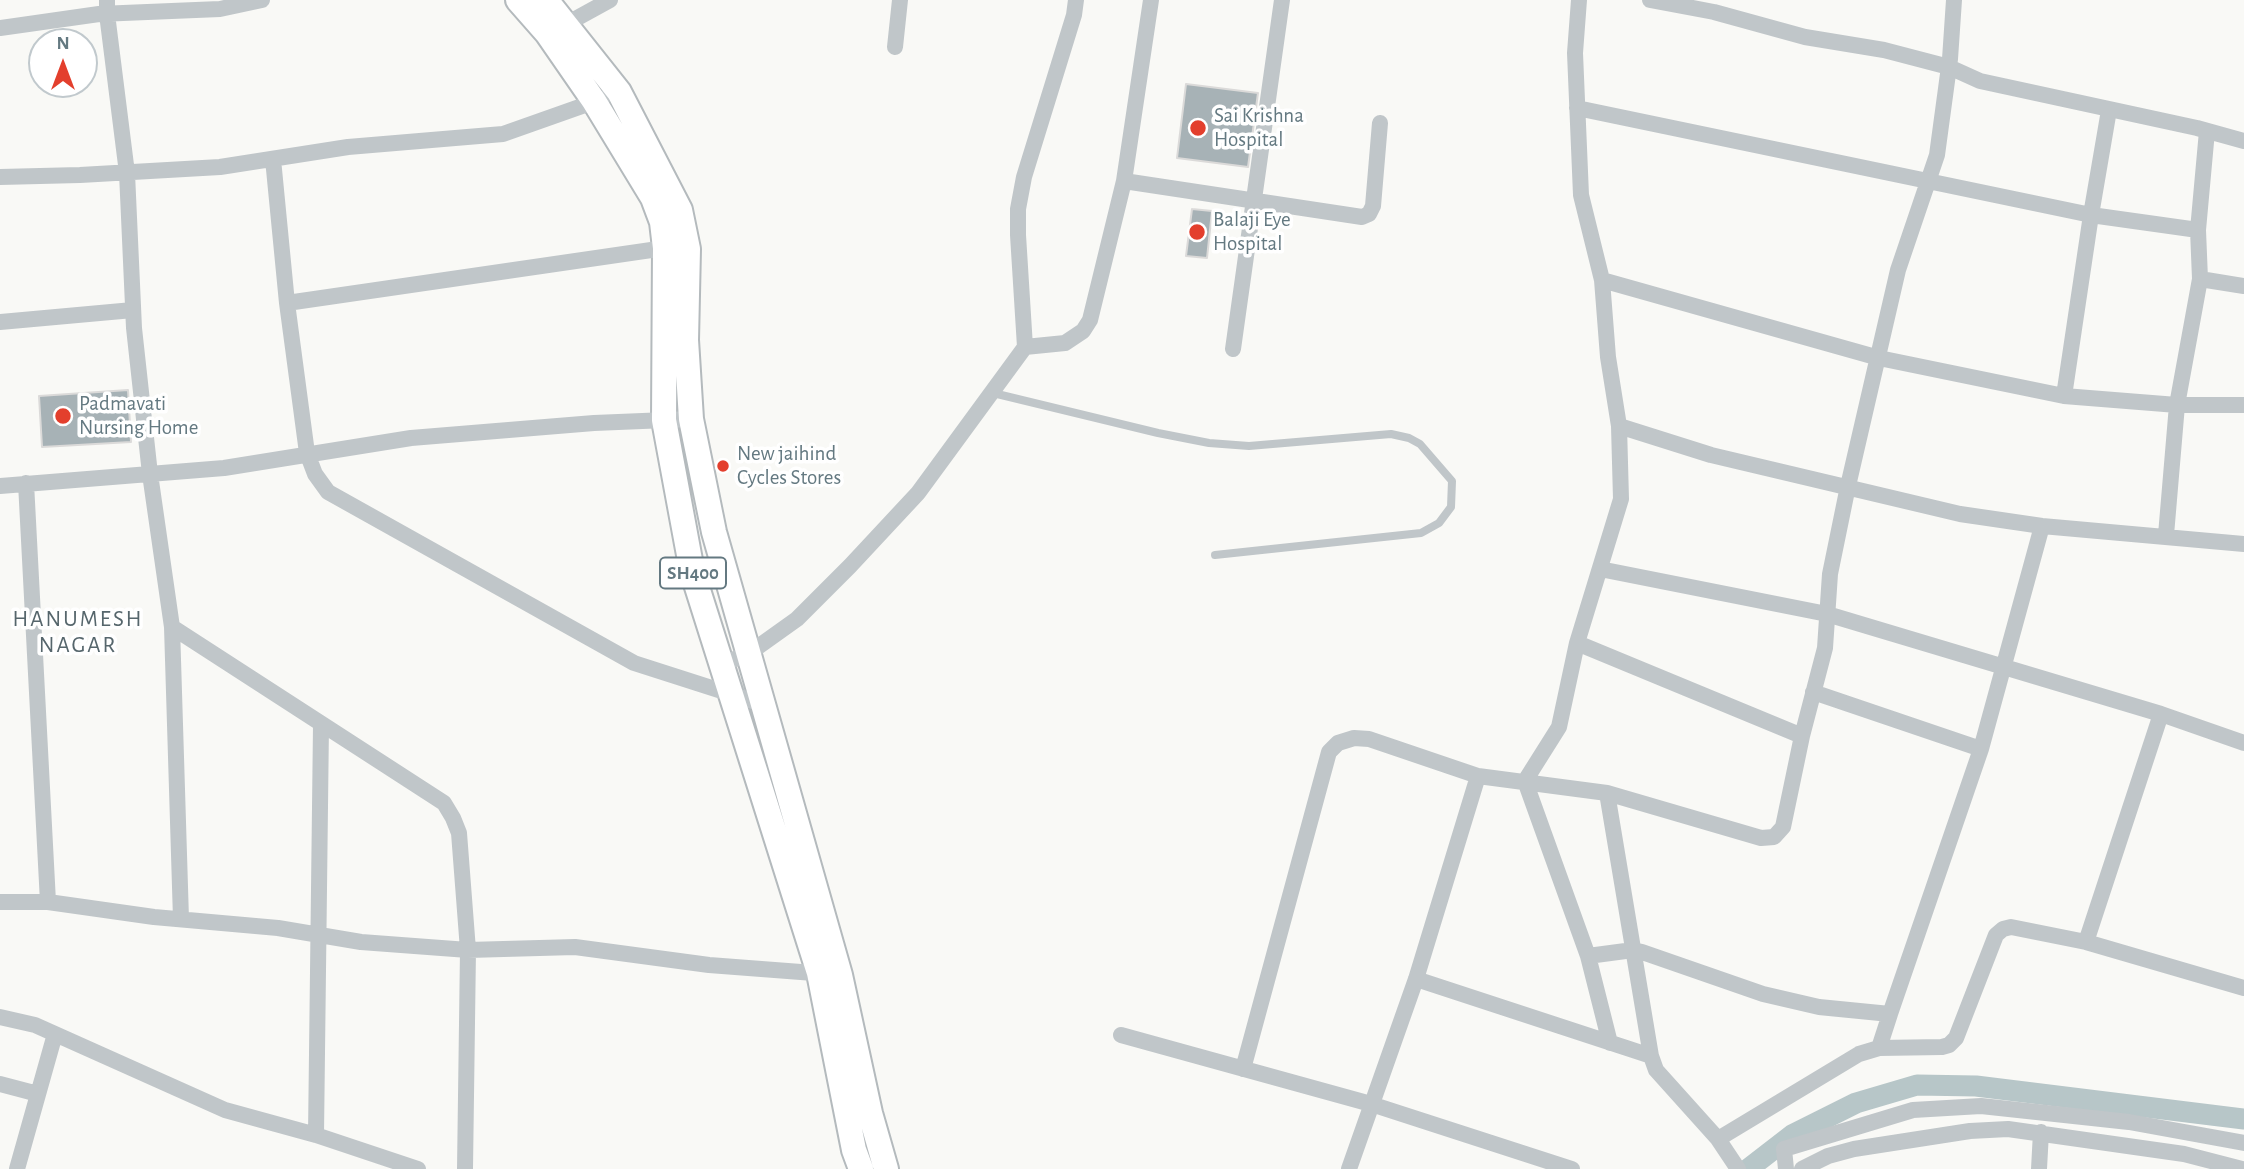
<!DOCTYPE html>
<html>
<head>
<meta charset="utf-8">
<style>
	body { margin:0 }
	#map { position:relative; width:2244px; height:1169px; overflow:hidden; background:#f9f9f6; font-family:"Alegreya Sans",sans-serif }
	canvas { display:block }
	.north { position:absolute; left:28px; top:28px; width:70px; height:70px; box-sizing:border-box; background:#fff; border:2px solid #c1c9cd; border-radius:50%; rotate:0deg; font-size:19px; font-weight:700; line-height:28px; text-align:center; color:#647981 }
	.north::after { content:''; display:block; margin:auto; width:24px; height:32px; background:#e33f2d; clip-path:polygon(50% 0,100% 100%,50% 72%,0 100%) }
</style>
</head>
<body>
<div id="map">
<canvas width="2244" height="1169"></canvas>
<div class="north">N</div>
</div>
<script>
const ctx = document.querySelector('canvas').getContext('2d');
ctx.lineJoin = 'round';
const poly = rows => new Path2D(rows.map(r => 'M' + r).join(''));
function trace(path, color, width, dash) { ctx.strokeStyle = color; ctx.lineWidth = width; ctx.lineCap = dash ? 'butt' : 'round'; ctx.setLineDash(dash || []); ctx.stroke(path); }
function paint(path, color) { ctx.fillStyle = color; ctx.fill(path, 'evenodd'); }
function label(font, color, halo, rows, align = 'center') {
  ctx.font = font + ' "Alegreya Sans",sans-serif'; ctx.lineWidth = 7; ctx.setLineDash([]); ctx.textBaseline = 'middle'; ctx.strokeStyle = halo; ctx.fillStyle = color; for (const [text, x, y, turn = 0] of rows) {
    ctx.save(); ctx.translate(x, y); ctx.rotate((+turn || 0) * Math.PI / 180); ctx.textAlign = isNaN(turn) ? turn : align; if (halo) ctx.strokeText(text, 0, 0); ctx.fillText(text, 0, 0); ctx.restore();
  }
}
trace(poly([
	[1748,1169,1792,1135,1856,1103,1917,1085,1976,1086,2244,1119]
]), '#b7c6c8', 21);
const building = poly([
	[1186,84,1258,93,1248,167,1177,158,1186,84],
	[1192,209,1212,211,1207,258,1186,256,1192,209],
	[128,390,131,442,42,447,39,396,128,390]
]);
paint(building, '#a7b2b6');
trace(building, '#dbdad9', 2);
const primary = poly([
	[518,0,547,33,594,101,653,198,662,222,665,248,664,420,692,571,819,973,854,1150,861,1169],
	[546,0,619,92,680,210,688,249,686,340,691,419,714,532,840,975,870,1113,886,1169]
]);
trace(primary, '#b4babd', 28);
trace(poly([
	[993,393,1158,433,1209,443,1249,446,1391,434,1409,438,1420,444,1452,481,1451,507,1439,523,1421,533,1215,555]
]), '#c0c6c9', 8);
trace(poly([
	[107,0,107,14,127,173,134,328,150,474,172,627,444,803,453,818,459,833,468,950,465,1169],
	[1579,0,1575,53,1581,195,1602,280,1608,357,1619,426,1621,499,1577,643,1559,727,1525,781,1588,956,1610,1043],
	[1650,0,1714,12,1805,37,1884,50,1949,67,1980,81,2197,128,2244,141],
	[0,28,99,14,220,9,262,0],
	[559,28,610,0],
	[895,47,900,0],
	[1577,108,2091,215,2198,230],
	[273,159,287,303,307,453,315,474,328,492,634,663,765,705],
	[0,177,80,175,220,167,348,147,503,134,602,99],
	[1124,181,1362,217,1369,214,1373,206,1380,123],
	[2200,279,2244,286],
	[1602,280,1879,358,2064,396,2177,405,2244,405],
	[287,303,665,248],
	[0,322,133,310],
	[1025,347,1018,235,1018,209,1024,177,1074,15,1076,0],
	[1233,349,1282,0],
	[2064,396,2091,215,2109,110],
	[1619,426,1711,455,1960,514,2042,526,2244,544],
	[26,483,48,902],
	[0,486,224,468,411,438,594,423,691,419],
	[2166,535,2177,405,2200,279,2198,230,2207,131],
	[1600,569,1827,614,2161,714,2244,743],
	[172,627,181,919],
	[1577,643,1802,736],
	[722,664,748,654,797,619,850,566,918,493,1025,347,1065,343,1083,331,1090,320,1124,181,1151,0],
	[1813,692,1981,749],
	[1607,793,1651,1056,1656,1070,1718,1139,1738,1169],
	[0,902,48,902,154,917,278,928,361,942,468,950,575,947,709,965,827,974],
	[2086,942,2161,714],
	[1588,956,1633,950,1642,952,1763,994,1819,1007,1890,1014,1981,749,2042,526],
	[1416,979,1651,1056],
	[0,1017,35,1025,225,1110,316,1135,418,1169],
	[1121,1035,1371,1104,1572,1169],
	[1879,1048,1942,1047,1949,1045,1956,1038,1996,935,2003,929,2011,927,2086,942,2244,988],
	[1243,1069,1329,752,1338,743,1354,738,1369,739,1478,776],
	[0,1084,38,1094],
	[316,1135,321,725],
	[1718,1139,1859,1054,1879,1048,1890,1014],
	[17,1169,55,1034],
	[1349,1169,1416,979,1478,776,1607,793,1761,838,1774,837,1783,827,1802,736,1825,648,1830,574,1848,486,1898,270,1937,155,1950,59,1954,0],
	[1786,1169,1784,1149,1913,1110,1981,1106,2129,1122,2244,1143],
	[1802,1169,1828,1156,1854,1149,1970,1131,2008,1129,2184,1154,2242,1169],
	[2039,1169,2041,1132]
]), '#c0c6c9', 16);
trace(primary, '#fff', 24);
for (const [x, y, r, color] of [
	[1198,128,9,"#e33f2d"],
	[1197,232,9,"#e33f2d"],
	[63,416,9,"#e33f2d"],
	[723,466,7,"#e33f2d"]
]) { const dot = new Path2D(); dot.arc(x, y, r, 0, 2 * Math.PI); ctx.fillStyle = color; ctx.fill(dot); trace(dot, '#fff', 2.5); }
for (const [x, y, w] of [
	[693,573,66]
]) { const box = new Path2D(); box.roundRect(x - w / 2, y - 15.5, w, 31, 5); ctx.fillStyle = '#fff'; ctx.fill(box); trace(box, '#647981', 2); }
label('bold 19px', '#647981', null, [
	["SH400",693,573]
]);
label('21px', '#647981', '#fff', [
	["Sai Krishna",1214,116],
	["Hospital",1214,140],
	["Balaji Eye",1213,220],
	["Hospital",1213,244],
	["Padmavati",79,404],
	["Nursing Home",79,428],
	["New jaihind",737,454],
	["Cycles Stores",737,478]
], 'left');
ctx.letterSpacing = '2px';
label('23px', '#56666c', '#fff', [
	["HANUMESH",78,619],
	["NAGAR",78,645]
]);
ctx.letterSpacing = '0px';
</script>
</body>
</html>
